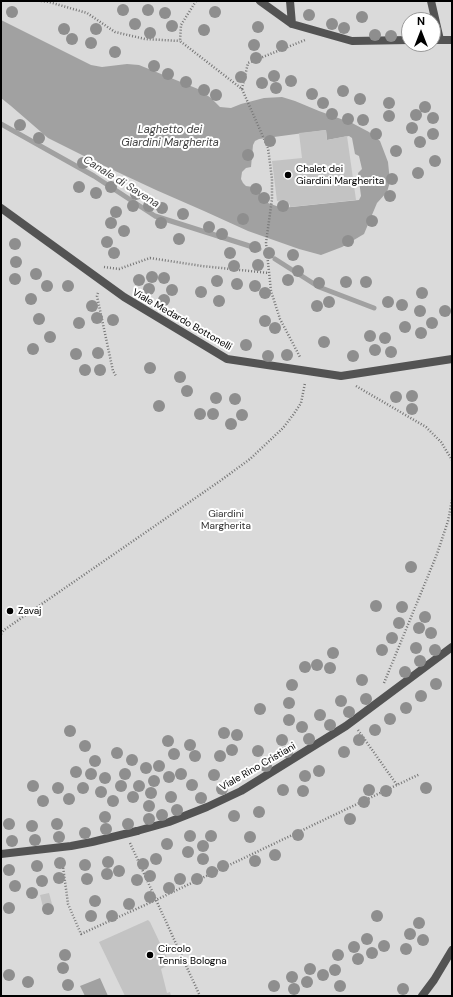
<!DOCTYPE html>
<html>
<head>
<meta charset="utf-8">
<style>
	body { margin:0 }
	#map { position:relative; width:453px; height:997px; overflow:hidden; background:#fff; font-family:"DM Sans",sans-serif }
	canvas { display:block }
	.frame { position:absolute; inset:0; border:2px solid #000; pointer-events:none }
	.north { position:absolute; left:401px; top:12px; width:40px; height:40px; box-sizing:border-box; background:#fff; border:1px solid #999; border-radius:50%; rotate:0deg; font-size:11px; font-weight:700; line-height:16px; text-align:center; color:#000 }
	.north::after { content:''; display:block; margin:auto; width:14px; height:18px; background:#000; clip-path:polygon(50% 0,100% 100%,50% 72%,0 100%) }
</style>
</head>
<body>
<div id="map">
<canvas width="453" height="997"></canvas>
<div class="frame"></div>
<div class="north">N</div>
</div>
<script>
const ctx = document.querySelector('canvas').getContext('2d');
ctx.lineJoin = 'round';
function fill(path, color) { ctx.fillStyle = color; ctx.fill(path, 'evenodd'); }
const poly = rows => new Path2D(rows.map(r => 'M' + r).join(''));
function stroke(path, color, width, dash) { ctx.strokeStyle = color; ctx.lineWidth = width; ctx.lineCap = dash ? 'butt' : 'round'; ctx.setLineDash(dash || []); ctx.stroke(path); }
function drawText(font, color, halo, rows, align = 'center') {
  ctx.font = font + ' "DM Sans",sans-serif'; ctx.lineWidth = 4; ctx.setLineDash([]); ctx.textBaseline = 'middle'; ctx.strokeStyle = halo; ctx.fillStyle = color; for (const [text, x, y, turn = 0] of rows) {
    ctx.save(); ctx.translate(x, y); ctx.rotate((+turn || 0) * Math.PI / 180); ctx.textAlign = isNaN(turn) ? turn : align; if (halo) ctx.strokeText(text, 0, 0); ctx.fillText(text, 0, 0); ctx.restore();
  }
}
fill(poly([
	[1,1,452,1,452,996,1,996],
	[409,20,433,20,433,44,409,44]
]), '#dadada');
fill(poly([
	[1,20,91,65,102,67,127,64,139,65,198,89,211,98,220,107,231,108,241,104,264,98,282,97,295,101,319,111,352,123,369,132,380,141,388,162,390,182,387,192,377,203,364,234,342,247,321,255,299,249,248,231,204,211,156,190,96,162,48,138,11,106,1,98],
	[326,130,327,140,349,136,352,138,355,154,359,156,362,169,358,173,361,196,359,200,282,208,268,203,253,187,246,186,243,183,241,179,242,172,246,168,251,167,253,145,255,141,259,139],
	[100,978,108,996,85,996,80,986]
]), '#a1a1a1');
stroke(poly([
	[1,124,94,176,155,216,259,249],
	[275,259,319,287,374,308]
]), '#a1a1a1', 5);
fill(poly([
	[326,130,327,140,347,136,356,200,290,207,290,205,287,202,286,200,277,201,272,161,302,158,299,133],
	[49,893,52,904,43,907,40,895],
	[148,920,150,922,168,960,164,962,166,966,161,969,167,993,170,992,171,996,125,996,99,942]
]), '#c3c3c3');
stroke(poly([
	[41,1,49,2,87,13,115,32,145,39,180,41],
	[196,1,181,25,180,41,242,89,268,148,272,179,272,199,266,243,271,291,280,319,300,357],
	[242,89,248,63,305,40],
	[104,267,119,269,150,258,202,266,269,273],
	[98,293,97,296,113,371,116,376],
	[356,386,426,427,441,442,452,460],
	[1,634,4,630,220,481,250,459,283,428,293,415,301,403,305,383],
	[384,683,437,554,448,521,452,500],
	[358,730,397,785],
	[130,843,200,996],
	[62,859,68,904,81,934,156,900,420,774]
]), '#757575', 2.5, [1, 2]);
stroke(poly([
	[260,1,292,24,352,41,409,40],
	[290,1,292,24],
	[431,1,440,40],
	[433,40,452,40],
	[1,208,124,297,227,359,341,376,452,359],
	[137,831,169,822,207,807,241,791,346,726,452,647],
	[422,996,434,980,452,950]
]), '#535353', 8);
stroke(poly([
	[1,854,71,846,92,842,137,831]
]), '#535353', 8);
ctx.fillStyle = '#8e8e8e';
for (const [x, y] of [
	[123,10],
	[148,10],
	[12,12],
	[215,12],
	[165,13],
	[309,15],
	[362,17],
	[135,24],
	[332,24],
	[172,26],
	[258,27],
	[344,28],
	[64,29],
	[96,29],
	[204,30],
	[150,33],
	[375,35],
	[391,36],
	[72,39],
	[91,43],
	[254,45],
	[282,46],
	[115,52],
	[256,58],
	[154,66],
	[168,74],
	[274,76],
	[241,77],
	[291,81],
	[186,82],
	[262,83],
	[276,88],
	[204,90],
	[343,91],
	[312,94],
	[216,95],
	[360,99],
	[323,103],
	[389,103],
	[425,107],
	[332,114],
	[416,115],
	[389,116],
	[433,118],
	[348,119],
	[363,120],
	[20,125],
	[412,128],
	[376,134],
	[433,134],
	[39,138],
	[270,141],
	[420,142],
	[396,151],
	[248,155],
	[435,161],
	[83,163],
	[418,173],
	[392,179],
	[79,187],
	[111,187],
	[256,189],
	[96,193],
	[136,194],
	[390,196],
	[264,198],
	[133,206],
	[149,206],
	[283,206],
	[162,208],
	[116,212],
	[183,214],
	[243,219],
	[372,221],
	[111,223],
	[161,223],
	[209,227],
	[124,231],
	[222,234],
	[179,239],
	[348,241],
	[107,242],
	[15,244],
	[255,247],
	[114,253],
	[230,253],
	[269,253],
	[293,255],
	[16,262],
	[258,265],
	[234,266],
	[298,271],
	[36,274],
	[152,277],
	[164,278],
	[15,279],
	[139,280],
	[288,280],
	[217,281],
	[346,282],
	[366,282],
	[319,283],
	[237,284],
	[47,286],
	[68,286],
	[255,286],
	[149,289],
	[172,290],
	[201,292],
	[265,293],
	[422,293],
	[31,299],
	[164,300],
	[219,301],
	[329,302],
	[388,302],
	[402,305],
	[92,306],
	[317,306],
	[420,311],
	[445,311],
	[97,318],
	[39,319],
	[113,320],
	[265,321],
	[79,323],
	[432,323],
	[405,327],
	[275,328],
	[421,333],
	[370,336],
	[50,337],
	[385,338],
	[324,342],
	[246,345],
	[33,349],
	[375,350],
	[391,352],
	[98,353],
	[76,354],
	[287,355],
	[268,356],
	[353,356],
	[150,368],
	[85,370],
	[100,370],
	[180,377],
	[187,391],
	[412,396],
	[396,397],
	[216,398],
	[235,399],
	[159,406],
	[412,409],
	[200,414],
	[213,414],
	[242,415],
	[231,424],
	[411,567],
	[376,606],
	[402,607],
	[425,617],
	[399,623],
	[419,628],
	[431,633],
	[392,638],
	[416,648],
	[382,650],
	[435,650],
	[333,653],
	[420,661],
	[317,665],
	[305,667],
	[330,668],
	[405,672],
	[362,680],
	[436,684],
	[292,685],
	[421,696],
	[366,699],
	[341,701],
	[289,703],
	[406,708],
	[260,709],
	[349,712],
	[320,715],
	[390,719],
	[289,720],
	[330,725],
	[302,727],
	[375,730],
	[70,731],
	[224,733],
	[237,735],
	[309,739],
	[282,740],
	[359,740],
	[168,741],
	[190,745],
	[85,746],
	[232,750],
	[258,751],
	[287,752],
	[344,752],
	[117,753],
	[174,754],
	[195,756],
	[220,756],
	[132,760],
	[95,761],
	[159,766],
	[266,766],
	[146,768],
	[319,771],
	[76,772],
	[91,774],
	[125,774],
	[181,774],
	[214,775],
	[305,776],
	[169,777],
	[105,778],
	[154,781],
	[192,785],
	[33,786],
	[121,786],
	[139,786],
	[58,788],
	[83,788],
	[426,788],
	[222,789],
	[283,790],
	[369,790],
	[303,791],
	[386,791],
	[101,792],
	[151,793],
	[133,797],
	[171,797],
	[201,798],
	[69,799],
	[43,801],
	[113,801],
	[364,802],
	[149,806],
	[177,810],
	[259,812],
	[162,815],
	[234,816],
	[105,817],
	[149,819],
	[350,819],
	[9,824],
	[57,824],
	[128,824],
	[32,826],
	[106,829],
	[85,833],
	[298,835],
	[190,836],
	[211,836],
	[59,837],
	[250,837],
	[35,840],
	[12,841],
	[167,844],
	[203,846],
	[188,852],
	[275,855],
	[156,859],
	[203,859],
	[255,861],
	[108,862],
	[60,863],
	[143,864],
	[85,865],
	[37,866],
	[223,866],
	[9,870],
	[119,871],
	[212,872],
	[107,874],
	[150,876],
	[59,878],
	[87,879],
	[180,879],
	[197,879],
	[137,880],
	[42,881],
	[15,886],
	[169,888],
	[32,893],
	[150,897],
	[95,901],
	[129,904],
	[9,908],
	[48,909],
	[91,916],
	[112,916],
	[377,916],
	[419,923],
	[410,934],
	[367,939],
	[423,940],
	[384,946],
	[354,947],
	[406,949],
	[372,953],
	[65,955],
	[338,955],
	[358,959],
	[63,968],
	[310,969],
	[335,970],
	[9,975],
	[323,975],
	[292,977],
	[28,982],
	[307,982],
	[68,985],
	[274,986],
	[340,986],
	[294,989],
	[403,989]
]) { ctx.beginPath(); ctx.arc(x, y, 6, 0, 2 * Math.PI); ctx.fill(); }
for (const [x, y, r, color] of [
	[288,175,4,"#000"],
	[10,611,4,"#000"],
	[150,955,4,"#000"]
]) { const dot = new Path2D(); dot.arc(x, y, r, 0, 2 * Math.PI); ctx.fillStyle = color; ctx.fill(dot); stroke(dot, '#fff', 1.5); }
drawText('10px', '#000', '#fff', [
	["Chalet dei",296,169],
	["Giardini Margherita",296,181],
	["Zavaj",18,611],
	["Circolo",158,949],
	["Tennis Bologna",158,961]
], 'left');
drawText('10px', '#000', '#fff', [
	["Viale Medardo Bottonelli",182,320,30],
	["Viale Rino Cristiani",258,767,-30]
]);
drawText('10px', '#313131', '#fff', [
	["Giardini",226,514],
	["Margherita",226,526]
]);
drawText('italic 11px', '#424242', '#fff', [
	["Laghetto dei",170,130],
	["Giardini Margherita",170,143],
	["Canale di Savena",121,182,32]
]);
</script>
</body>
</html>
